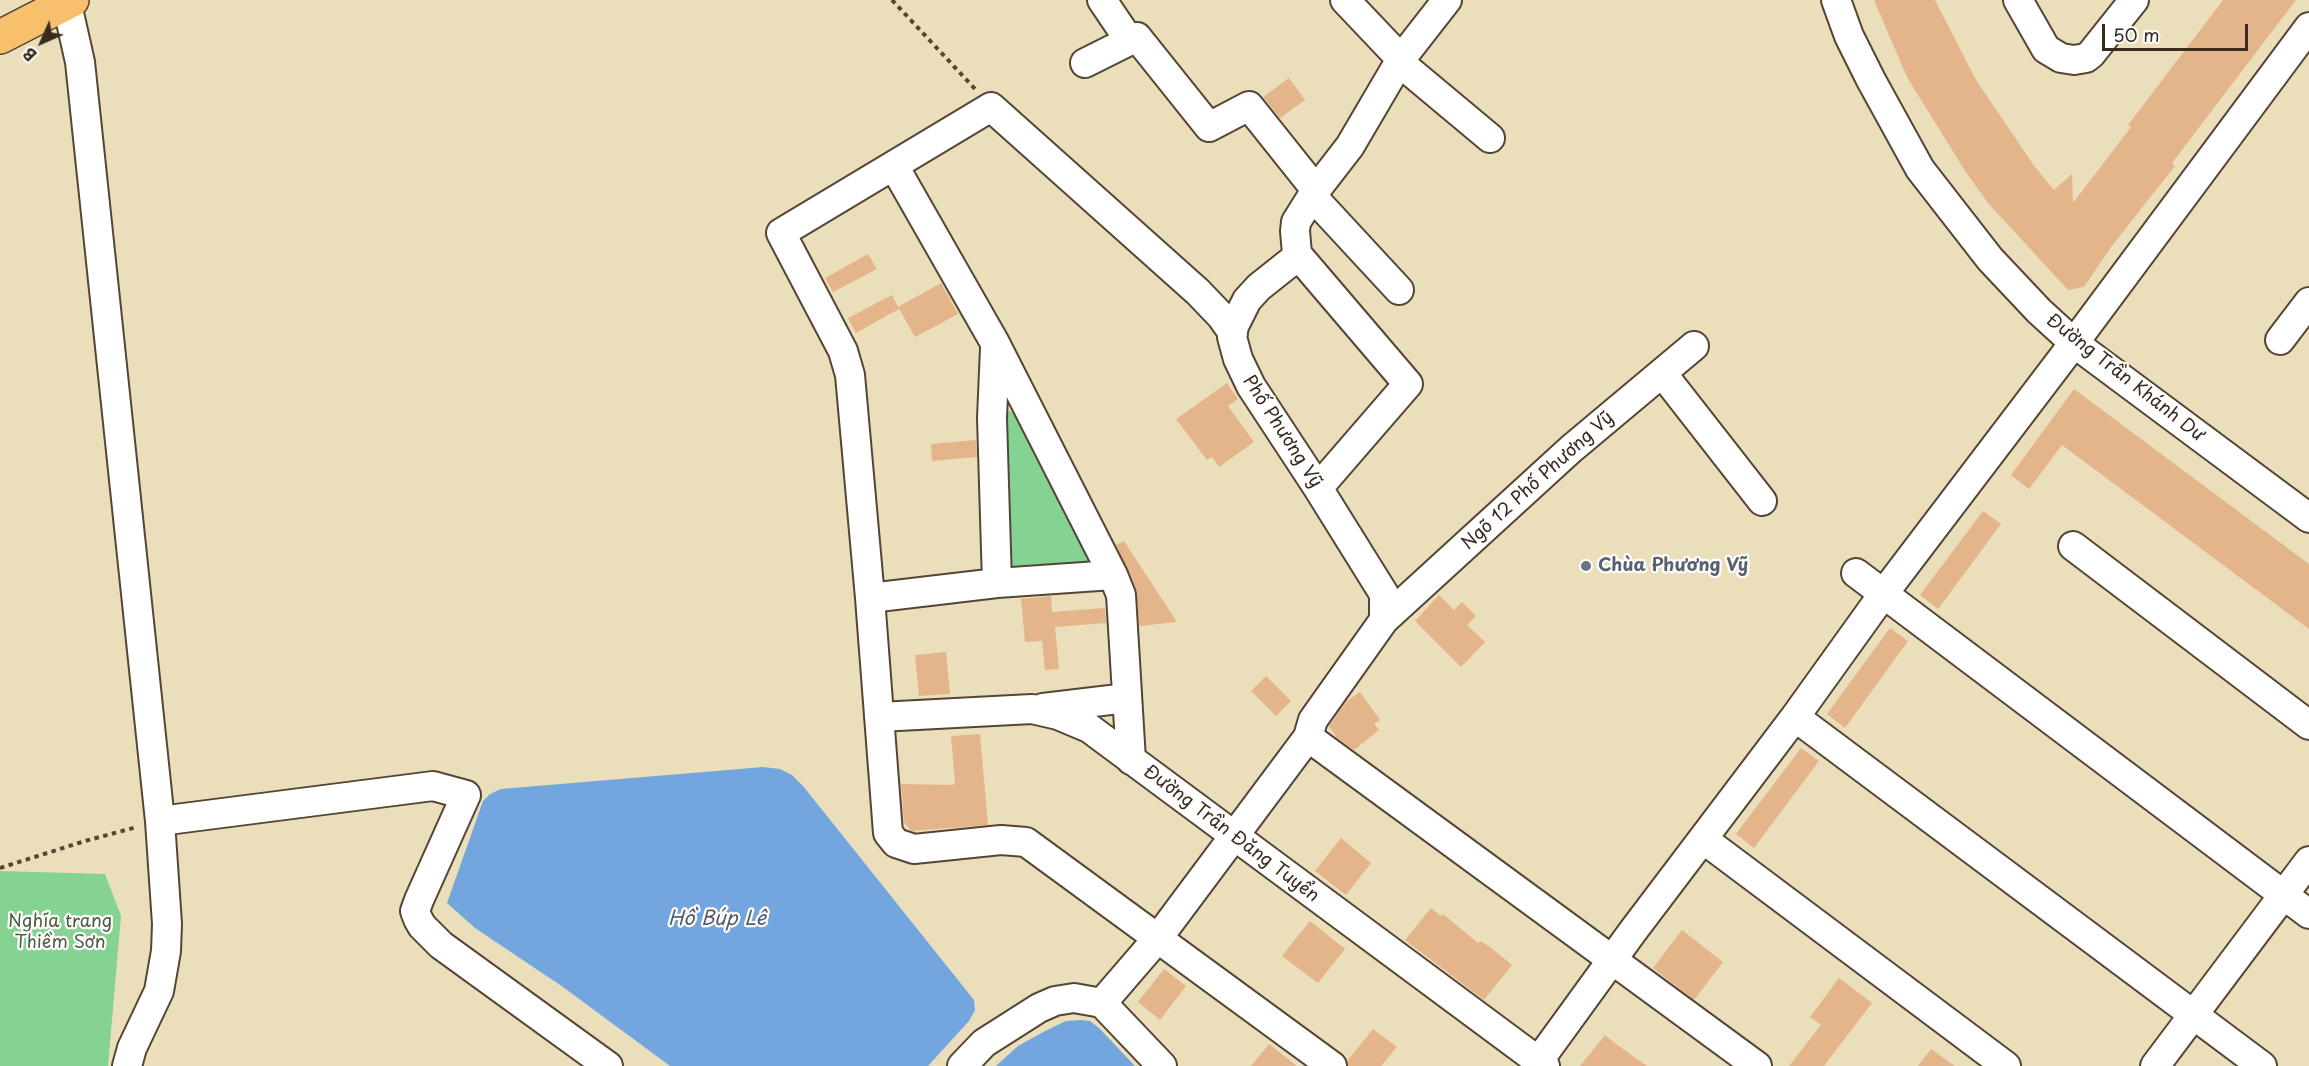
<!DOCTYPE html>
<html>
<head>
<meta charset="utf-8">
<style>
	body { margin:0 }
	#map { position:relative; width:2309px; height:1066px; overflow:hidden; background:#ebdeba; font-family:"Playpen Sans",sans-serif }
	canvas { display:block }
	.north { position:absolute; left:12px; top:12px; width:60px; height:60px; -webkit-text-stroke:4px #fff; paint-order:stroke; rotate:225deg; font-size:16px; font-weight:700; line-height:24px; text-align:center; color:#3b2a1e }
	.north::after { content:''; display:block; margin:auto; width:21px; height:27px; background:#3b2a1e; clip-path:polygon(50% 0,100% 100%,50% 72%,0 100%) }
	.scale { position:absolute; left:2102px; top:24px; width:146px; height:27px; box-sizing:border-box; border:3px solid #3b2a1e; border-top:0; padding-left:8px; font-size:18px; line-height:21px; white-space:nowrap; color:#3b2a1e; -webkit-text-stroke:4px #fff; paint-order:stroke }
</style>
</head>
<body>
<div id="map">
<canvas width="2309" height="1066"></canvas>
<div class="north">B</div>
<div class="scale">50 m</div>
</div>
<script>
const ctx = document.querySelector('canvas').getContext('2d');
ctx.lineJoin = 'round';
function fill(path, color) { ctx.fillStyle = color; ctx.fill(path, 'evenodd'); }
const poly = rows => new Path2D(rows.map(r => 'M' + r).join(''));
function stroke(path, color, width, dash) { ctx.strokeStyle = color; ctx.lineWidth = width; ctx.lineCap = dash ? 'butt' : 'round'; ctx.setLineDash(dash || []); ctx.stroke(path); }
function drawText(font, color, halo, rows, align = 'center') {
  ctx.font = font + ' "Playpen Sans",sans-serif'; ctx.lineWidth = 4.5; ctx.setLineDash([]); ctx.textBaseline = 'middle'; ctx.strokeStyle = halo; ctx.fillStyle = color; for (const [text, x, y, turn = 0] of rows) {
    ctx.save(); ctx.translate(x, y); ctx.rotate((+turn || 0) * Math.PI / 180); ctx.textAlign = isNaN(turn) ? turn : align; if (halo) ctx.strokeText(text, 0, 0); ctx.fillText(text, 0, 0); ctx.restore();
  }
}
fill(poly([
	[1009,411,1017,413,1094,564,1014,573,1009,566,1005,413],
	[0,871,105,874,121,916,108,1066,0,1066]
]), '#84d392');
fill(poly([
	[763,767,780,769,792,775,803,786,974,1000,975,1010,969,1021,928,1066,670,1066,563,987,475,928,447,903,483,801,490,794,501,789],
	[1081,1020,1090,1021,1099,1028,1135,1066,996,1066,1018,1046,1045,1031,1066,1021]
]), '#73a6df');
fill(poly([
	[1874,0,1935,0,1976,80,2035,167,2054,190,2072,174,2073,203,2131,127,2128,125,2223,0,2296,0,2172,163,2175,166,2111,247,2084,287,2068,290,1988,203,1965,171,1907,77],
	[1289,78,1305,100,1280,118,1263,97],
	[868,254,877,269,833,292,825,278],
	[941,283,958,314,915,337,898,307],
	[892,295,899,309,856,333,848,318],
	[1227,383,1238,399,1228,406,1254,442,1219,467,1212,457,1207,460,1176,419],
	[2074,389,2309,564,2309,629,2062,445,2029,489,2011,475],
	[976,440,977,457,932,461,931,444],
	[1983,511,2001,524,1938,609,1920,595],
	[1124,541,1177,622,1139,626,1136,589,1116,545],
	[1439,595,1454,610,1462,602,1476,616,1467,625,1485,642,1461,667,1415,621],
	[1051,596,1052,612,1105,608,1106,623,1055,627,1059,669,1045,670,1042,641,1025,642,1021,599],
	[1890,628,1908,641,1845,728,1827,714],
	[946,652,950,694,919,696,915,655],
	[1266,676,1291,701,1276,716,1251,691],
	[1360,692,1380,720,1374,724,1379,730,1354,750,1337,738,1329,726,1347,701],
	[980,734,988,825,911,831,904,822,901,784,953,785,955,783,951,736],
	[1801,748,1819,761,1754,848,1736,834],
	[1341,838,1371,863,1346,895,1315,871],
	[1431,908,1441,916,1443,914,1478,943,1480,941,1490,947,1512,965,1484,1000,1405,940],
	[1310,921,1345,949,1318,983,1282,956],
	[1682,930,1723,962,1694,1000,1653,968],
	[1164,969,1186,986,1160,1020,1138,1002],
	[1839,978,1872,1003,1824,1066,1789,1066,1821,1025,1810,1017],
	[1373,1029,1397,1047,1381,1066,1348,1066,1347,1061],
	[1605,1035,1616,1044,1647,1066,1580,1066],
	[1269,1044,1297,1066,1251,1066],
	[1931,1049,1955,1066,1918,1066]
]), '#e4b58a');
const minor = poly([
	[66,0,80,62,160,821,167,924,166,951,159,991,132,1048,127,1066],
	[1102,0,1129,40],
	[1345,0,1401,59],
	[1836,0,1849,36,1871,80,1920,169,1990,259,2039,311,2074,343,2309,518],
	[2018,0,2046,49,2061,58,2074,60,2086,58,2091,54,2134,0],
	[1399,62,1490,138],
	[1085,63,1137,37,1209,127,1249,106,1316,190],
	[894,166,995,343,1113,575,1121,595,1131,760],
	[1312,196,1399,290],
	[1297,254,1408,384,1318,488],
	[1233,333,1221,316,1198,292,991,107,781,233,843,351,850,375,870,598,888,833,896,843,914,849,1001,840,1026,842,1332,1066],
	[2280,340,2309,302],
	[995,348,992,418,997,583],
	[1662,373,1762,501],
	[2073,546,2309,725],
	[1856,573,2309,914],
	[870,598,997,583,1113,575],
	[1384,620,1571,449,1694,346],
	[1043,708,1127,698],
	[879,717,1032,709,1058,715,1089,728,1545,1066],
	[1795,717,2262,1066],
	[1308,737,1757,1066],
	[160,821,433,786,466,795,419,900,415,911,418,919,422,926,441,945,608,1066],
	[1703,839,2006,1066],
	[1102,1003,1158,938,1308,737,1313,720,1384,620,1384,594,1318,488,1251,386,1238,359,1232,337,1234,326,1247,300,1259,287,1293,260,1297,254,1295,231,1296,222,1316,190,1350,146,1401,59,1447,0],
	[962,1066,984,1043,1039,1008,1055,1001,1074,998,1102,1003,1162,1066],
	[1535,1066,1633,931,1795,717,1884,593,2074,343,2309,27],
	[2155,1066,2309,861]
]);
const major = poly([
	[0,37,72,0]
]);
stroke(minor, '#554535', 32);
stroke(major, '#554535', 36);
stroke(poly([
	[892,0,977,91],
	[0,868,85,841,137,827]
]), '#554535', 4, [4.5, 4.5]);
stroke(minor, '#fff', 28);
stroke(major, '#f8bf6c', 33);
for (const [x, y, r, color] of [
	[1586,566,6,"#6b7280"]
]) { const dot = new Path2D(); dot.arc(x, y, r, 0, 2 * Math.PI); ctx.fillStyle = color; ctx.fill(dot); stroke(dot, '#fff', 2); }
drawText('18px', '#3b2a1e', '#fff', [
	["Đường Trần Khánh Dư",2125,378,38],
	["Phố Phương Vỹ",1282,432,57],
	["Ngõ 12 Phố Phương Vỹ",1538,481,-42],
	["Đường Trần Đăng Tuyển",1231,834,37]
]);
drawText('bold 18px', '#5b616d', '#fff', [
	["Chùa Phương Vỹ",1598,566]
], 'left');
drawText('18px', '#515d41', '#fff', [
	["Nghĩa trang",60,922],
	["Thiềm Sơn",60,943]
]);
drawText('italic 20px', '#515c6b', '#fff', [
	["Hồ Búp Lê",717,919]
]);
</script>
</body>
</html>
